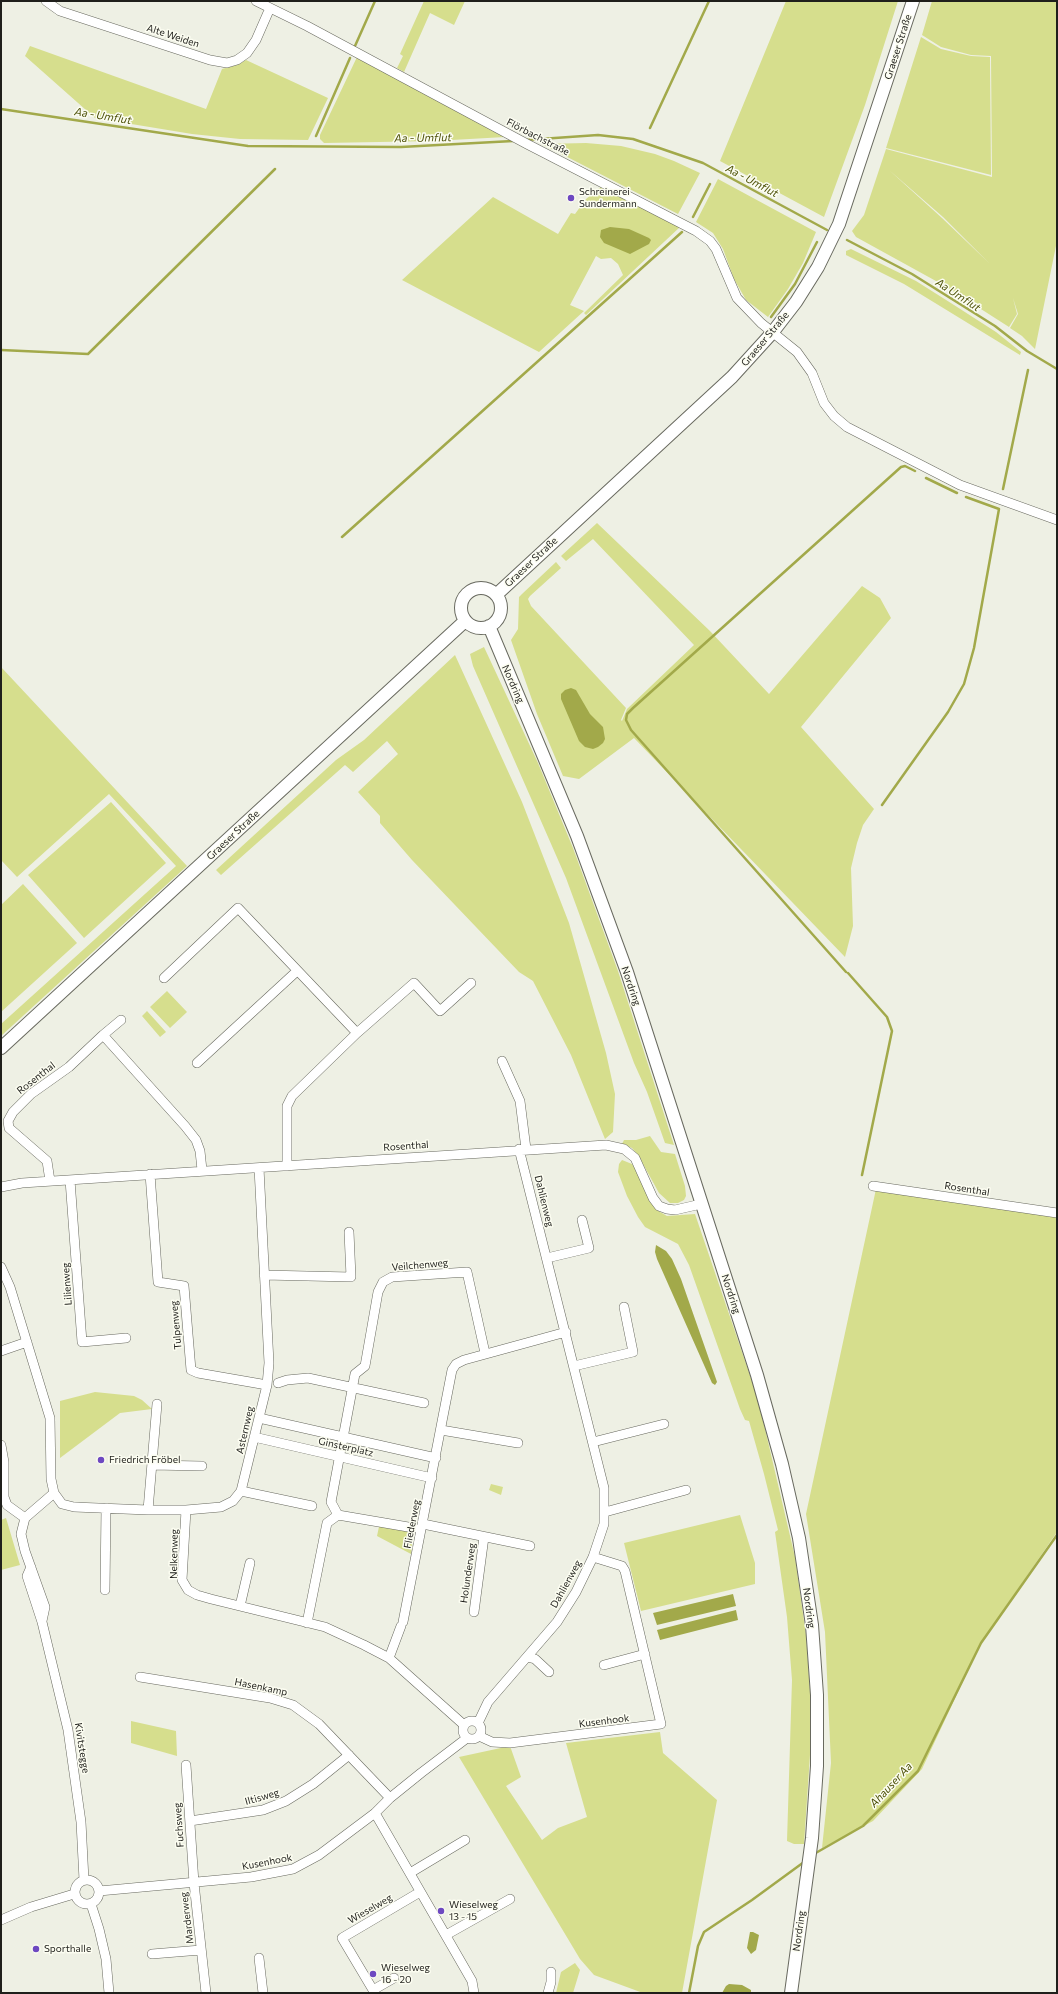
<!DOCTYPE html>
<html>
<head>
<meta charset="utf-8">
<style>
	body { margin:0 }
	#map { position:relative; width:1058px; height:1994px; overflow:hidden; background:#eef0e4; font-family:Commissioner,sans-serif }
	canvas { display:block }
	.frame { position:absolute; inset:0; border:2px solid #1f1f1b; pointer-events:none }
</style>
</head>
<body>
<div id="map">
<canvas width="1058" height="1994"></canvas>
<div class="frame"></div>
</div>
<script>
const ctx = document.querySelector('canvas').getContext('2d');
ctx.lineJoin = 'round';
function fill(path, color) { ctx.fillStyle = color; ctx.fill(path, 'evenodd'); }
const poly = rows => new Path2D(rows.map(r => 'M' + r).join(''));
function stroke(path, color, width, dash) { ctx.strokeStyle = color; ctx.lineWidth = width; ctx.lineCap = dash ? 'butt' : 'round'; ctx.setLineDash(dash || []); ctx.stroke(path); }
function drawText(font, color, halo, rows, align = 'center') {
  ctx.font = font + ' Commissioner,sans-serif'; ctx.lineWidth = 3; ctx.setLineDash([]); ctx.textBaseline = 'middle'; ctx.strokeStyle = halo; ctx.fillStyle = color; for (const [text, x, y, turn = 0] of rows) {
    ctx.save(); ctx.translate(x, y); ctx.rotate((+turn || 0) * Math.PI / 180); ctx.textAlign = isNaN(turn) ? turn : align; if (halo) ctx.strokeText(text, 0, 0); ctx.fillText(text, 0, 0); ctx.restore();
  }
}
fill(poly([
	[424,1,465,1,454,25,430,13,404,72,397,68,403,56,400,54],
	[786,1,898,1,865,105,824,217,720,161],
	[932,1,1057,1,1057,241,1035,349,1022,336,1010,328,1018,314,1013,298,1017,314,1009,327,945,286,856,237,852,231,864,215,886,149,992,177,991,56,971,55,941,47,922,35],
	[889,170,943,217,989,263,942,218],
	[921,37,941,49,971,56,990,57,991,175,886,148],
	[30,46,206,109,222,69,237,65,246,60,328,98,308,140,240,139,192,134,95,118,25,56],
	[357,57,505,137,434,141,324,143,320,139,320,135],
	[586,143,621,146,655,154,674,161,700,173,678,214,542,144],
	[718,179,816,232,803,263,788,289,768,317,746,300,734,279,723,249,713,233,696,222],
	[602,186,680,227,586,315,584,313,623,275,618,264,611,258,601,259,596,256,570,305,584,311,539,352,402,280,493,197,558,234,571,213,575,214,586,199],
	[851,249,916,281,954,305,996,332,1021,352,1020,355,904,284,846,255,846,251],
	[597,523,710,631,769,694,862,586,880,598,891,618,801,727,874,809,863,825,857,843,851,868,853,926,845,957,634,738,579,779,563,776,537,714,511,640,518,629,519,597,522,594,556,562,561,568,530,596,528,599,531,606,626,708,621,720,622,721,627,709,694,645,593,539,566,561,561,556],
	[484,647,538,763,573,848,618,971,674,1145,665,1143,647,1092,634,1063,566,878,473,666,470,654],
	[455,655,522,802,569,923,606,1053,615,1094,613,1132,605,1139,571,1055,533,981,519,972,412,860,380,823,380,816,358,792,398,754,387,741,353,772,345,765,221,875,216,870,336,760,364,740],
	[1,667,187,866,1,1036,1,1024,176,866,109,794,17,877,1,860],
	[111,802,166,863,84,938,28,875],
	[23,884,77,943,1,1012,1,905],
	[167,991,187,1012,170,1028,150,1007],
	[147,1011,166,1032,160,1037,142,1016],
	[650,1136,661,1152,675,1154,685,1186,686,1196,684,1200,678,1203,670,1203,659,1193,638,1155,632,1148,622,1144,624,1140,636,1140],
	[622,1160,632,1164,637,1171,648,1197,655,1208,660,1212,667,1216,695,1214,758,1399,795,1557,806,1635,810,1691,810,1755,804,1844,794,1844,787,1841,792,1680,787,1617,775,1532,778,1530,764,1474,749,1421,745,1420,740,1409,689,1265,678,1244,645,1227,638,1217,627,1196,618,1172,619,1164],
	[876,1189,1057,1211,1057,1532,981,1643,922,1769,873,1821,822,1848,831,1763,825,1632,806,1514],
	[95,1392,134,1396,142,1400,152,1409,120,1413,60,1458,60,1401],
	[491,1484,503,1487,501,1495,489,1490],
	[740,1515,755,1563,755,1584,641,1611,624,1543],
	[6,1518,20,1565,1,1570,1,1520],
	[380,1522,414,1528,411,1554,377,1536],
	[131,1721,176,1731,177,1756,131,1743],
	[660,1732,663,1753,717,1800,682,1993,643,1993,594,1975,580,1959,459,1757,510,1746,521,1777,506,1786,542,1840,558,1828,587,1817,566,1743],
	[575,1963,580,1970,573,1993,556,1993,561,1972]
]), '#d6de8d');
fill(poly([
	[610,227,629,229,649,238,651,240,649,244,630,254,604,243,600,237,601,230],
	[571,688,576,690,590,714,603,727,605,739,603,743,598,747,593,749,585,747,579,741,561,699,561,694,565,690],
	[656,1245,666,1251,672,1259,681,1279,716,1379,717,1382,715,1385,712,1383,657,1259,655,1252],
	[733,1594,736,1606,657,1625,653,1613],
	[736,1610,738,1620,660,1640,657,1630],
	[750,1932,753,1932,759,1935,756,1950,751,1954,747,1948],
	[729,1984,742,1985,751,1990,751,1993,722,1993,726,1986]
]), '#a2a94a');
stroke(poly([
	[355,46,375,1],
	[1,109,248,146,401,147,513,141],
	[650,128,709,1],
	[316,136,350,58],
	[526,140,598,135,633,139,703,163,827,230],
	[693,217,710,184],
	[847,240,912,274,995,326,1027,351,1057,369],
	[771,317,795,284,817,242],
	[1,350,88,354,275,169],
	[926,478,957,493],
	[1003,489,1028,370],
	[342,537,682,232],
	[882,805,948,712,964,684,974,648,999,509,966,497],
	[846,972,631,730,626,720,627,714,633,708,901,467,905,466,915,471],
	[848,973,887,1017,892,1031,862,1175],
	[814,1854,863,1826,918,1771,981,1643,1057,1535],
	[689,1993,698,1946,704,1932,752,1900,804,1862]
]), '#a2a94a', 2.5);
const street = poly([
	[46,1,60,11,210,60,227,63,237,60,247,53,256,40,270,8],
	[256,1,307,26,527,144,696,231,710,241,716,249,737,298,761,323,797,352,812,373,824,403,834,416,847,427,960,485,1057,520],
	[164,978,238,908,357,1033,292,1096,287,1106,287,1166],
	[357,1033,414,983,440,1011,471,983],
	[103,1035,121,1020],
	[502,1061,520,1101,526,1149],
	[197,1063,297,971],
	[150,1174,158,1282,184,1286,191,1370,198,1373,267,1385],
	[70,1180,82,1342,126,1338],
	[50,1181,47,1161,9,1128,8,1121,13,1112,31,1094,69,1067,103,1035,185,1126,196,1140,200,1151,202,1170],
	[873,1186,1057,1213],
	[1,1187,22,1183,606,1145,624,1149,635,1158,653,1198,659,1206,667,1209,675,1210,701,1204],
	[547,1258,589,1248,582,1220],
	[1,1267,10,1287,50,1418,51,1479,54,1493,62,1504,74,1507,148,1510,186,1510,221,1507,233,1501,241,1491,267,1385,269,1363,259,1168],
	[264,1275,351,1277,349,1232],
	[1,1351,27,1342],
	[574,1366,633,1352,624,1307],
	[278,1383,287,1380,308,1378,424,1403],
	[259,1418,436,1458],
	[441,1430,518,1443],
	[254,1437,432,1478],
	[593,1442,664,1424],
	[1,1445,4,1462,4,1497,7,1505,25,1518],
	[152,1465,202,1466],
	[241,1491,312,1506],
	[148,1510,157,1404],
	[186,1510,182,1580,188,1590,197,1595,211,1599,325,1627,364,1645,389,1658,464,1725],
	[605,1512,686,1490],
	[338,1515,331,1502,355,1374,365,1366,378,1292,383,1282,392,1277,467,1272,485,1353],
	[338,1515,414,1528],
	[423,1524,530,1546],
	[31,1567,27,1576,42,1622,68,1730,81,1822,84,1880],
	[105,1590,106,1508],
	[240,1606,250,1563],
	[474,1612,484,1537],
	[42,1621,45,1607,25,1551,21,1534,25,1518,54,1493],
	[403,1622,452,1370,456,1364,464,1360,566,1332],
	[307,1623,327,1523,338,1515],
	[527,1657,535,1659,549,1672],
	[389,1658,401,1626],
	[604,1665,645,1654],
	[140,1677,270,1698,293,1705,319,1724,390,1798],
	'463 1730a9 9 0 1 1 18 0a9 9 0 1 1-18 0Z',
	[478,1723,488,1702,557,1622,576,1592,593,1557,604,1524,604,1488,519,1149],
	[479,1736,492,1742,510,1743,661,1724,625,1571,622,1566,593,1557],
	[186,1765,194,1883,206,1993],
	[375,1813,472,1981,474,1993],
	[190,1821,263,1810,286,1801,313,1784,349,1755],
	[410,1873,465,1840],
	'75 1892a12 12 0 1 1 24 0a12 12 0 1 1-24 0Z',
	[99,1891,251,1877,293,1869,319,1855,375,1813,390,1798,421,1773,467,1738],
	[91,1904,99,1929,106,1959,109,1993],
	[1,1920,31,1907,74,1894],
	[446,1935,510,1899],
	[152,1954,201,1950],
	[259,1958,263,1993],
	[394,1978,373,1990,342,1938,420,1892],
	[548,1993,551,1982,551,1972]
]);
const secondary = poly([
	'461 608a20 20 0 1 1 40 0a20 20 0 1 1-40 0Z',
	[496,595,732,377,772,333,796,302,818,267,839,224,913,1],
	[489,626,577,836,627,972,757,1375,782,1464,799,1538,812,1625,817,1695,817,1766,812,1838,791,1993],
	[1,1048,465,621]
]);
stroke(street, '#68695f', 10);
stroke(secondary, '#68695f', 14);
stroke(street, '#fff', 9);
stroke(secondary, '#fff', 12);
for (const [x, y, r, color] of [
	[571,198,4,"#6d48c1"],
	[101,1460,4,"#6d48c1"],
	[441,1911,4,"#6d48c1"],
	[36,1949,4,"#6d48c1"],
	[373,1974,4,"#6d48c1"]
]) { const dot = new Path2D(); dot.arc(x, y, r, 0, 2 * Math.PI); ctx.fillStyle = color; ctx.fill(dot); stroke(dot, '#fcfdf1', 1.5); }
drawText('10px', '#1f1f1b', '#fcfdf1', [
	["Alte Weiden",173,36,18],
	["Graeser Straße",898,47,-72],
	["Flörbachstraße",538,137,27],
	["Graeser Straße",765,339,-50],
	["Graeser Straße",531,562,-43],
	["Nordring",513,684,66],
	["Graeser Straße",233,835,-43],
	["Nordring",631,986,71],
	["Rosenthal",36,1078,-38],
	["Rosenthal",406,1146,-4],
	["Rosenthal",967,1189,9],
	["Dahlienweg",544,1201,76],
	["Veilchenweg",420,1265,-5],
	["Lilienweg",67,1284,-94],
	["Nordring",731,1294,72],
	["Tulpenweg",176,1325,-95],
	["Asternweg",245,1430,-77],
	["Ginsterplatz",346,1447,13],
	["Fliederweg",412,1524,-79],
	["Nelkenweg",174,1554,-89],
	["Holunderweg",468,1573,-82],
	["Dahlienweg",566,1584,-61],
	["Nordring",809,1608,82],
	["Hasenkamp",261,1687,12],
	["Kusenhook",604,1721,-7],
	["Kivitstegge",82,1748,81],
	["Iltisweg",262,1797,-16],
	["Fuchsweg",179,1825,-94],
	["Kusenhook",267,1862,-11],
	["Wieselweg",370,1909,-30],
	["Marderweg",187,1918,-97],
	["Nordring",799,1931,-82]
]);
drawText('10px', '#1f1f1b', '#fcfdf1', [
	["Schreinerei",579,192],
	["Sundermann",579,204],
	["Friedrich Fröbel",109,1460],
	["Wieselweg",449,1905],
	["13 - 15",449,1917],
	["Sporthalle",44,1949],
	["Wieselweg",381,1968],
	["16 - 20",381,1980]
], 'left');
drawText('italic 11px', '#4e5209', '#fcfdf1', [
	["Aa - Umflut",103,116,9],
	["Aa - Umflut",423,138,-1],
	["Aa - Umflut",752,181,28],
	["Aa Umflut",958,295,33],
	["Ahauser Aa",891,1785,-47]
]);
</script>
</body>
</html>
